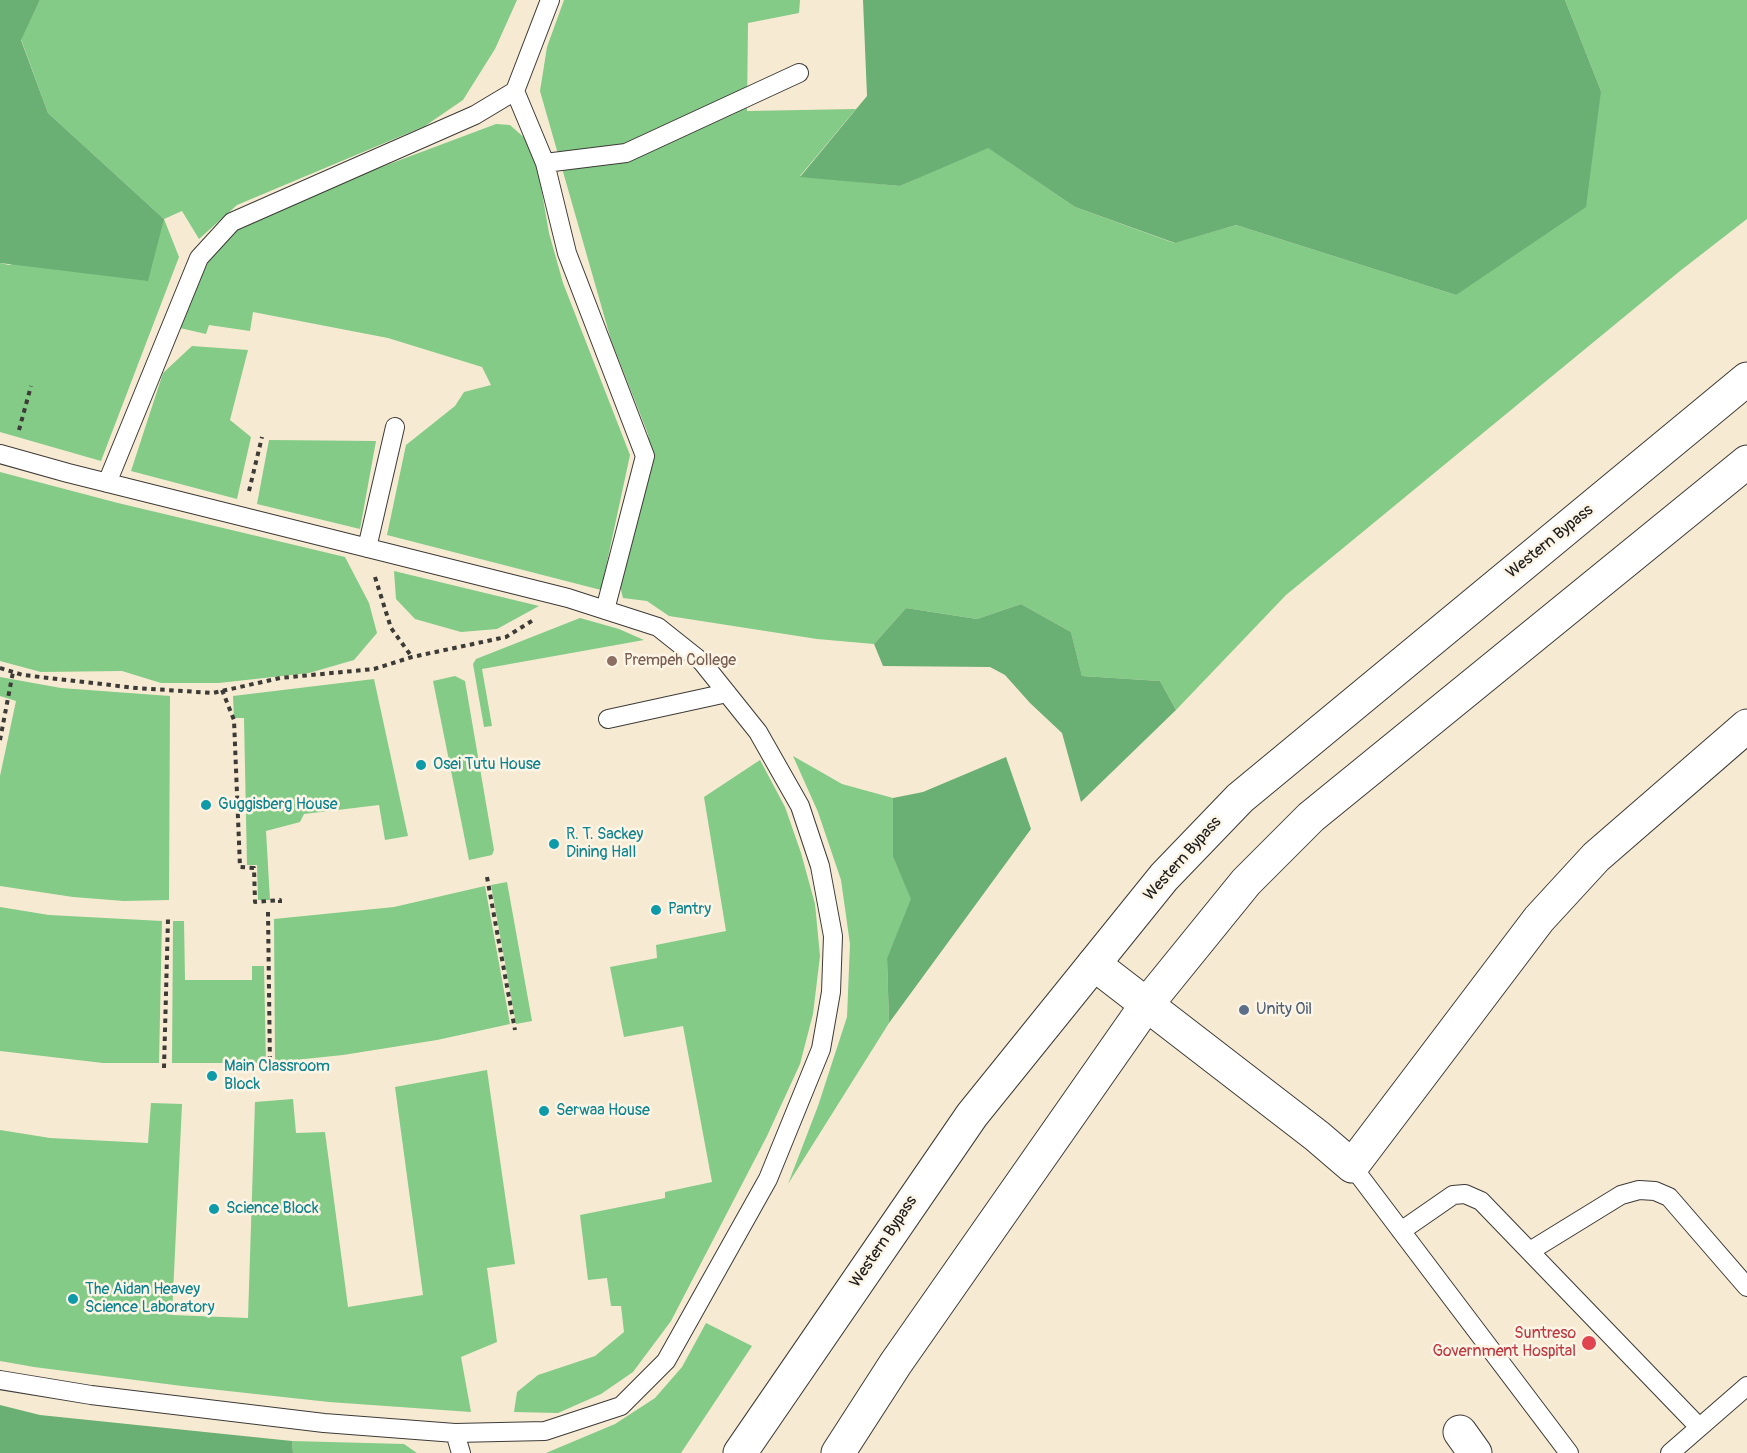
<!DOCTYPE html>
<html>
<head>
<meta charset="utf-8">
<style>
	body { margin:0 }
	canvas { display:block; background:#f6ead2 }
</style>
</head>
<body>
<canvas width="1747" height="1453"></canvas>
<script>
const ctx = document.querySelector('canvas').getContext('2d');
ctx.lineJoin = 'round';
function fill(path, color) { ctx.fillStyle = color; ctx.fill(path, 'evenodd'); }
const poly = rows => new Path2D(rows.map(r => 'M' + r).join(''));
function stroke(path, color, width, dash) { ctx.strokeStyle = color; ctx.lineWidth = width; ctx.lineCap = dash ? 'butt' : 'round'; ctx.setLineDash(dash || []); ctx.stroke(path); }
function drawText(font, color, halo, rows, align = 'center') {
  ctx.font = font + ' Pangolin,sans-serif'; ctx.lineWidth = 5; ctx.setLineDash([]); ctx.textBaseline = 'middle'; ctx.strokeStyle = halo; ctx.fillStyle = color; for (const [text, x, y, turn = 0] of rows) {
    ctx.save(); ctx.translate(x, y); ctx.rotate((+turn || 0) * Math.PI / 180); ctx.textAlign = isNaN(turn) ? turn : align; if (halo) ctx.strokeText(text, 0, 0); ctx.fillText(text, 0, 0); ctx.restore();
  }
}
fill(poly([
	[40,0,517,0,495,49,463,100,425,126,237,205,199,239,182,211,164,219,179,257,101,461,0,432,0,263,9,265,164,219,48,113,21,39],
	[564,0,800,0,799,13,748,23,747,111,856,109,800,176,900,186,987,147,1075,207,1174,243,1236,225,1456,295,1601,91,1565,0,1747,0,1747,219,1680,271,1286,595,1176,710,1160,681,1082,676,1071,632,1021,604,977,619,906,608,874,644,817,639,669,616,647,601,623,598,620,586,652,465,648,434,611,340,540,91,547,47],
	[496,124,510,125,528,141,537,164,549,233,563,283,630,455,601,590,387,535,406,445,455,406,464,392,491,385,482,367,388,338,253,312,250,331,209,325,206,334,180,328,208,257,234,227,264,211],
	[192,346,248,350,230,420,251,437,237,499,131,471,163,373],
	[269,440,376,441,360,529,257,504],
	[0,472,118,503,345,557,369,603,377,633,354,660,309,673,219,683,161,683,122,671,41,672,0,661],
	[394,571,539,606,497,629,461,632,415,619,396,599],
	[580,618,619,629,644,640,482,669,492,726,484,727,473,664,476,659],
	[455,676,465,681,494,850,492,855,469,860,433,681],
	[0,677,61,688,170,696,169,900,124,901,73,897,0,886,0,776,16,701,0,696],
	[374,679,408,836,385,840,379,805,304,814,300,822,266,831,270,900,258,900,257,865,247,865,244,718,234,718,233,696],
	[793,756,842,784,893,798,893,857,912,899,887,958,889,1023,788,1184,818,1106,847,1017,850,944,841,880,818,812],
	[760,760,785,807,801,853,815,904,820,956,813,1014,800,1064,767,1136,671,1321,633,1372,601,1394,558,1413,514,1412,517,1392,538,1375,595,1356,624,1332,621,1306,611,1306,607,1278,588,1280,580,1215,665,1198,665,1192,712,1182,683,1026,624,1037,610,967,657,958,656,945,726,931,704,797],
	[507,882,532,1021,516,1024,491,885],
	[485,886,510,1024,437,1040,343,1055,275,1062,274,919,394,907],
	[0,907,49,915,162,921,159,1063,103,1063,0,1051],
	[173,921,184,921,185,980,252,980,252,966,264,966,266,1063,172,1063],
	[487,1070,515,1264,487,1268,497,1342,461,1357,471,1412,329,1402,182,1386,34,1367,0,1361,0,1130,50,1138,148,1143,151,1103,182,1104,172,1315,248,1318,255,1102,293,1099,296,1133,325,1132,348,1307,423,1295,395,1087],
	[706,1323,752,1346,681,1453,546,1453,615,1424,655,1398,682,1367],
	[292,1441,404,1444,417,1453,293,1453]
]), '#83cb87');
fill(poly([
	[0,0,40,0,21,40,48,113,164,219,148,281,0,263],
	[863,0,1565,0,1601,91,1586,207,1456,295,1236,225,1175,243,1075,207,988,148,900,186,800,177,867,96],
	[1021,604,1071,632,1082,676,1160,681,1176,710,1081,802,1062,733,1030,703,1005,675,990,667,883,666,874,644,906,608,977,619],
	[1006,757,1031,829,889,1023,887,958,911,899,893,857,893,798,923,792],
	[0,1405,40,1415,292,1441,293,1453,0,1453]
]), '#6aaf74');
const lane = poly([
	[550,0,515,91,545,163,567,253,645,456,605,610],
	[545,163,626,153,799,73],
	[0,454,68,473,568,598,658,627,702,662,758,732,800,806,820,866,833,936,831,992,821,1049,768,1179,666,1361,621,1406,545,1431,455,1433,324,1423,91,1395,0,1380],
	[107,483,199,258,232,222,475,115,515,91],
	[367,548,395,427],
	[608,719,727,693],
	[1352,1166,1569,1453],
	[1401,1231,1453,1195,1465,1194,1481,1201,1699,1427],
	[1530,1251,1621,1195,1639,1190,1655,1191,1669,1197,1747,1287],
	[455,1433,461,1453],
	[1670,1453,1747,1386]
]);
const street = poly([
	[1094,964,1317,1136,1352,1166,1539,919,1596,857,1747,726],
	[1460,1432,1475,1453]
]);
const highway = poly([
	[740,1453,972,1115,1164,877,1240,798,1747,379],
	[838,1453,896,1363,1147,1004,1246,882,1311,817,1747,462]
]);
stroke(lane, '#3d3b37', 20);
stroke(street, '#3d3b37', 35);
stroke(highway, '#3d3b37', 35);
stroke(poly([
	[19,430,31,386],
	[249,491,262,437],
	[375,577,391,628,412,657],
	[0,668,23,675,136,688,213,693,280,678,374,669,412,657,506,637,535,619],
	[222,690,234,720,240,867,254,868,255,902,280,900,280,903],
	[0,740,13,672],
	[487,877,515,1030],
	[268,912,270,1067],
	[164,1068,168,919]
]), '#3d3b37', 4, [4.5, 4.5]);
stroke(lane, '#fff', 18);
stroke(street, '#fff', 33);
stroke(highway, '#fff', 33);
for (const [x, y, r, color] of [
	[612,661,6,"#8d6e63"],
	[421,765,6,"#0f9aa8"],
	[206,805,6,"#0f9aa8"],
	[554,844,6,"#0f9aa8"],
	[656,910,6,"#0f9aa8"],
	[1244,1010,6,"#5c6f8a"],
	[212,1076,6,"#0f9aa8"],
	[544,1111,6,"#0f9aa8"],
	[214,1209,6,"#0f9aa8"],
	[73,1299,6,"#0f9aa8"],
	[1589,1343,8,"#e0444e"]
]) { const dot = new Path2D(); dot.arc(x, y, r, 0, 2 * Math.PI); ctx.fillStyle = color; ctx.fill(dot); stroke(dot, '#fcf5e5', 2); }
drawText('16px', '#1c1c1c', '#fcf5e5', [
	["Western Bypass",1550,542,-39],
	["Western Bypass",1183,859,-48],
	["Western Bypass",884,1242,-56]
]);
drawText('16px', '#785e54', '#fcf5e5', [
	["Prempeh College",624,661]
], 'left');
drawText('16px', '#0d838f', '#fcf5e5', [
	["Osei Tutu House",433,765],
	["Guggisberg House",218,805],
	["R. T. Sackey",566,835],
	["Dining Hall",566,853],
	["Pantry",668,910],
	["Main Classroom",224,1067],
	["Block",224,1085],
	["Serwaa House",556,1111],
	["Science Block",226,1209],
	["The Aidan Heavey",85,1290],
	["Science Laboratory",85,1308]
], 'left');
drawText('16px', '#4e5e75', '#fcf5e5', [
	["Unity Oil",1256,1010]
], 'left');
drawText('16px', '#be3a42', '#fcf5e5', [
	["Suntreso",1576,1334],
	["Government Hospital",1576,1352]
], 'right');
</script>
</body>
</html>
